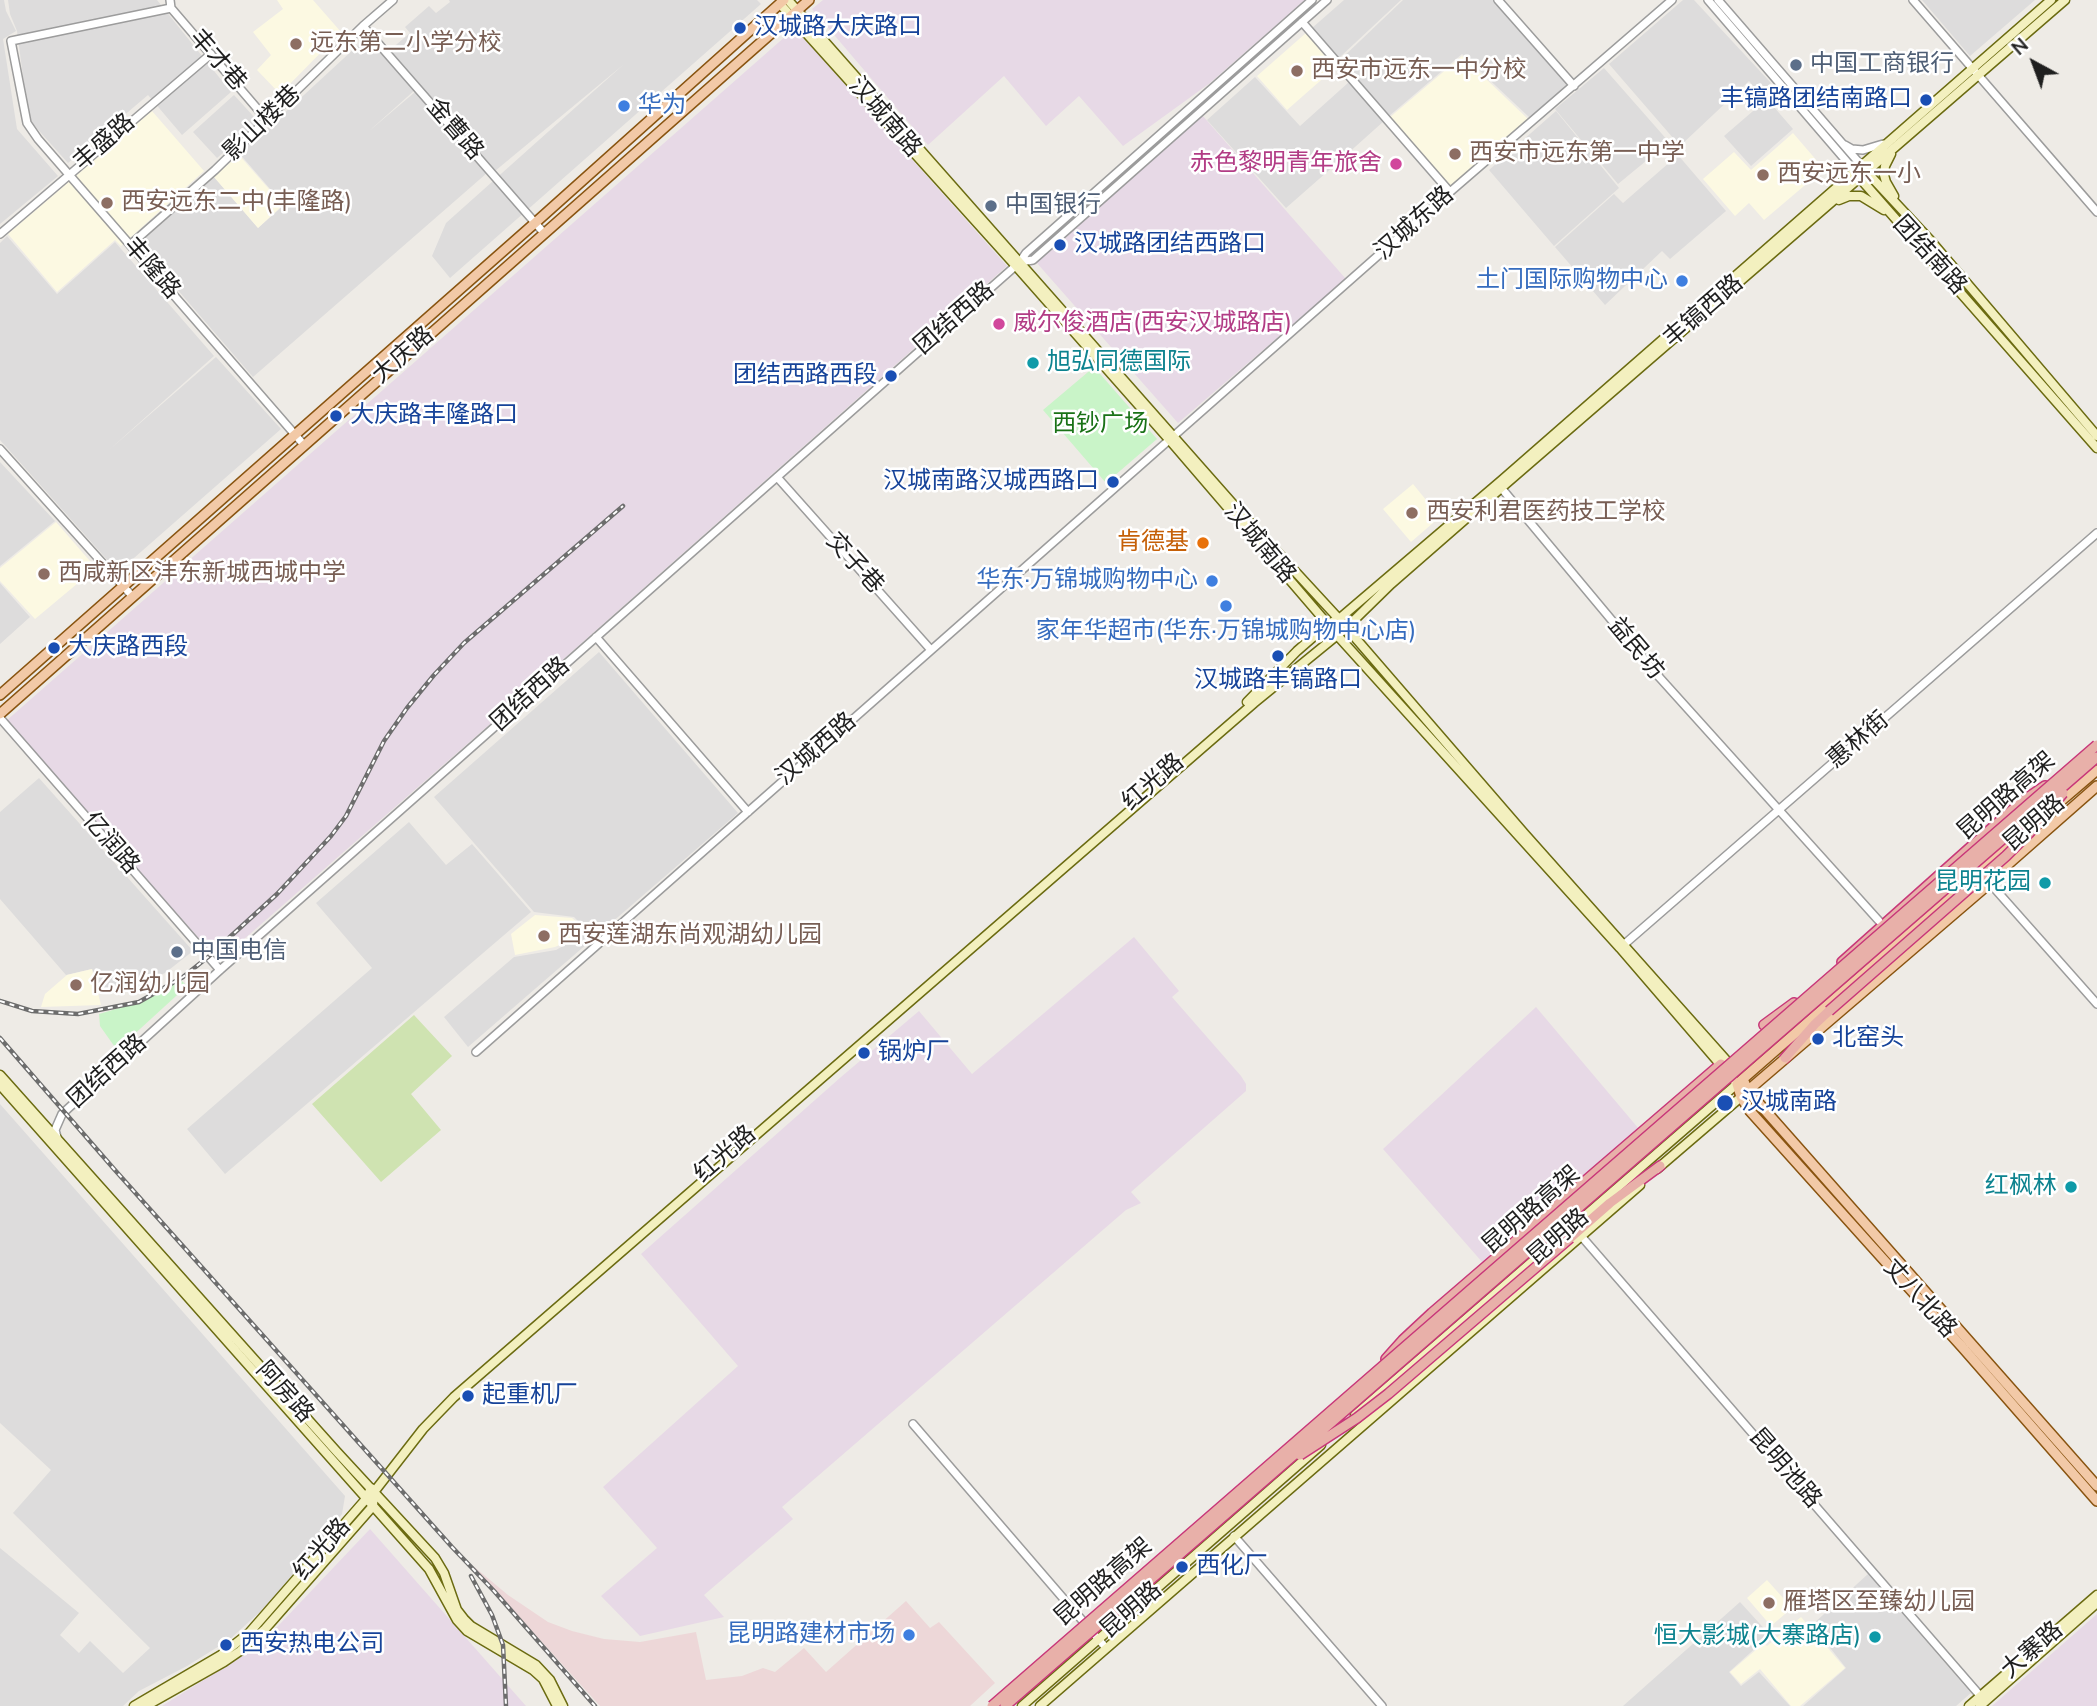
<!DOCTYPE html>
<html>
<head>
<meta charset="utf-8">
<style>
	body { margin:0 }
	#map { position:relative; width:2097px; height:1706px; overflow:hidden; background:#eeebe6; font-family:"Nunito Sans",sans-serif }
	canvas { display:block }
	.north { position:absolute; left:1999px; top:28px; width:70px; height:70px; -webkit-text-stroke:5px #fff; paint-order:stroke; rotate:319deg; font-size:19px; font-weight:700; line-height:28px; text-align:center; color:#1f1f1f }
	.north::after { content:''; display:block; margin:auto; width:24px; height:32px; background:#1f1f1f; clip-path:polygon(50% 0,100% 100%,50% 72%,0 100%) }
</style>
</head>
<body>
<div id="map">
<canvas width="2097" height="1706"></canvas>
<div class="north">N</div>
</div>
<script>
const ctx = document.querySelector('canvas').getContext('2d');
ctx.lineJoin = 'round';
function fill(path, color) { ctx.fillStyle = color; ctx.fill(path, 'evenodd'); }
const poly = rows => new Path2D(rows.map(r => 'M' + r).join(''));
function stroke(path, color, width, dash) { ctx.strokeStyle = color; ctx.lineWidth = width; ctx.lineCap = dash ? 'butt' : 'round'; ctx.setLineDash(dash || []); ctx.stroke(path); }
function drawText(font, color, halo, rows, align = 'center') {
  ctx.font = font + ' "Nunito Sans","Noto Sans SC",sans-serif'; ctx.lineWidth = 5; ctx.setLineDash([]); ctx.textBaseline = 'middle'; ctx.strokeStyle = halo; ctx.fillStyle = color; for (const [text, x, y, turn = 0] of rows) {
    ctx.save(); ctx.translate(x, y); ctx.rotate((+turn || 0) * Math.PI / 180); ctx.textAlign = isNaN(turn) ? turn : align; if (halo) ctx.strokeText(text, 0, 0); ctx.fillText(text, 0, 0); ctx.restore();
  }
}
fill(poly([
	[0,0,4,0,6,11,16,31,3,39,17,129,58,176,0,224],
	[8,0,157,0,231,92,182,135,148,95,68,163,32,123,27,107,17,31,10,14],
	[449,0,757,0,761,4,450,278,432,256,446,223,623,65,495,171,390,50,410,33,405,27,429,6,436,13,450,2],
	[1344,0,1401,0,1339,58,1312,28],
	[1403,0,1496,0,1569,84,1530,118,1462,54,1388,117,1340,60],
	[1683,0,1694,0,1771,83,1759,93,1749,81,1680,146,1609,64],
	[1922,0,2035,0,1970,56],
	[369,35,416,89,368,132,415,92,487,173,253,377,138,244,214,177,258,228,284,205,232,145,217,158,193,132,234,95,266,130],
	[1604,68,1669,142,1618,184,1555,109],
	[1255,77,1300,126,1349,82,1384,121,1336,164,1325,153,1335,165,1286,208,1207,120],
	[1767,99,1793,129,1751,166,1724,136],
	[1556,111,1619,188,1554,246,1489,170],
	[1678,155,1726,211,1670,259,1662,251,1605,305,1555,247,1614,194,1623,203],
	[7,236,57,294,115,242,214,356,109,450,216,357,281,429,118,572,0,440,0,243],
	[0,462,55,521,0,566],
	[0,583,30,617,0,644],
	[599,652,738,813,468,1047,444,1017,514,957,556,950,576,939,583,931,579,922,574,917,534,912,434,797],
	[39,778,193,951,165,973,135,986,98,993,92,969,66,975,0,899,0,812],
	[409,822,446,865,472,844,531,912,225,1174,187,1129,372,968,316,903],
	[0,1104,345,1496,342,1514,274,1599,229,1640,187,1666,139,1691,123,1706,0,1706,0,1548,79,1613,60,1635,79,1653,90,1641,123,1673,150,1648,13,1513,51,1470,0,1423],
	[1868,1574,1971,1693,1956,1706,1803,1706,1846,1668,1812,1625],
	[1740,1602,1770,1635,1729,1672,1741,1686,1759,1672,1790,1706,1623,1706]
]), '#dddcdc');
fill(poly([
	[472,1565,508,1595,548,1622,572,1631,604,1639,640,1642,696,1632,706,1680,742,1676,763,1668,775,1672,804,1648,826,1672,906,1601,930,1628,939,1622,995,1683,970,1706,600,1706]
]), '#edd7d8');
fill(poly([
	[823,0,1305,0,1210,83,1123,146,1079,96,1046,126,1004,76,928,145,812,9],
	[795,28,1007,266,505,711,219,961,6,721],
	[1202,115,1346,279,1178,423,1036,262],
	[1134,937,1179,991,1172,997,1241,1076,1246,1084,1246,1091,1131,1192,1141,1203,1126,1210,782,1507,793,1519,704,1595,724,1617,640,1636,601,1596,657,1548,603,1487,738,1366,641,1254,841,1077,919,1011,972,1074],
	[1536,1007,1639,1129,1483,1263,1383,1149],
	[370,1529,526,1706,162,1706,260,1645],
	[2097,1614,2097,1706,1992,1706]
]), '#e7d9e6');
fill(poly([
	[277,0,313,0,341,32,280,94,257,70,271,55,253,32,283,9],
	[1306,33,1336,67,1287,110,1257,76],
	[1462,56,1529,120,1450,188,1389,118],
	[152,111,204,171,121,246,115,240,57,292,8,234],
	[1793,133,1824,169,1764,220,1749,203,1735,216,1703,179,1734,152,1751,170],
	[239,155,283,205,258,228,214,177],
	[1413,484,1440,517,1411,542,1383,509],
	[56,522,96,568,35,619,0,581,0,568],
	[535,915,572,918,578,923,581,932,575,938,555,947,515,955,511,934],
	[92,969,101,1005,41,1007,45,994,67,975],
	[1767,1580,1792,1608,1771,1626,1747,1598],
	[1801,1617,1845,1668,1800,1706,1791,1706,1760,1669,1741,1684,1730,1672,1764,1643,1767,1646]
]), '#fcf9e2');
fill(poly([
	[414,1015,452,1056,411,1094,441,1130,381,1182,312,1104]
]), '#cfe3b1');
fill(poly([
	[1094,367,1157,439,1106,483,1043,410],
	[181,980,187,986,117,1050,100,1026,99,1014,143,1001]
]), '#c9f4c8');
const tertiary = poly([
	[170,0,171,8,267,120],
	[1498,0,1574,86],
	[1708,0,1854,170],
	[1718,0,1861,165],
	[1913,0,2097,212],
	[171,8,11,41,27,123,38,139,304,445],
	[1302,22,1450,192],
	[363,26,544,233],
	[1845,145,1852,149,1863,150,1883,144],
	[0,234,211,54],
	[130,245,215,170,363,26,393,0],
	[1020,262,1033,260,1327,0],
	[0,449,133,597],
	[777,477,931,650],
	[1498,484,1660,678,1879,921],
	[596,637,748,812],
	[0,718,220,970],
	[1980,872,2097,1004],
	[1620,948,2097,533],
	[476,1052,1450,192,1672,0],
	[57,1137,55,1130,62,1114,220,970,1020,262,1026,253,1312,0],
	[1582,1237,1983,1699],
	[913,1424,1106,1648],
	[1234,1536,1382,1706]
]);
const secondary = poly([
	[788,0,1232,503,1339,619,1524,833,1734,1069],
	[780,4,1016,266,1174,445,1337,635,1620,948,1737,1084,1355,1415],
	[1891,154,1885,166,1884,175,1886,182,1894,196],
	[1864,169,1931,241,2097,436],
	[1858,176,2097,448],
	[1839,200,1849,196,1861,196,1884,210],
	[1247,702,1297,651,1328,624,1339,619,1502,480,2051,0],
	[0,1075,337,1452,435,1558,444,1573,457,1610,464,1619,471,1626,536,1665,550,1680,563,1706],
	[0,1085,429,1569,457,1620,467,1631,533,1670,543,1679,557,1706],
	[1657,1169,1741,1097],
	[134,1706,221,1655,249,1633,366,1499,371,1488],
	[146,1706,224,1662,240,1651,265,1629,373,1506,374,1492,423,1429,454,1397,1254,703,1346,628,1391,584,1501,488,2065,0],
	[1022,1706,1321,1445],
	[1040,1706,1640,1185],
	[1969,1706,2097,1595],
	[1980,1706,2097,1603]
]);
const primary = poly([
	[0,695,535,223,784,0],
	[0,714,809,0],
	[2055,806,2097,770],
	[2021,836,1737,1084,1741,1097,1750,1111,1963,1348,2097,1501],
	[1743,1079,1748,1091,2097,1486],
	[1745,1093,1990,883,1998,873,2097,786]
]);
const trunk = poly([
	[1842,962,2020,803,2045,786],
	[1764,1025,1794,1003],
	[1785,1058,1815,1024,1829,1011],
	[1570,1238,1610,1203,1660,1166],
	[1386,1359,1403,1340,1432,1313,1721,1064]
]);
stroke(tertiary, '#9c9c9c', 10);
stroke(secondary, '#6b6b11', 11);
stroke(primary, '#895410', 12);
stroke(trunk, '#c83779', 12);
stroke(tertiary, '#fff', 7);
stroke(secondary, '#f3f0bf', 8);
stroke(primary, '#f2c9a7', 9);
stroke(trunk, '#e8b0a9', 9);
const rail = poly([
	[0,1001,32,1011,78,1014,139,1002,183,977,208,957,277,894,331,836,346,816,384,741,407,708,434,675,464,643,623,506],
	[0,1038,114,1169,452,1547,494,1591,595,1706],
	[471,1576,492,1615,503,1645,506,1706]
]);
stroke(rail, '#6d6d6d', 4.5);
stroke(rail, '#fff', 2, [5]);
const trunkBridge = poly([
	[1829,1011,2006,856,2029,833,2063,793],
	[1300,1455,1357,1418,1388,1394,1570,1238],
	[992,1706,2097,745],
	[1005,1706,2097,757]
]);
stroke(trunkBridge, '#c83779', 12, []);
stroke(trunkBridge, '#e8b0a9', 9);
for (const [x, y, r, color] of [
	[740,28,7,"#1a4fb4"],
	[296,44,7,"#8d6e63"],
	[1796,65,7,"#5c6f8a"],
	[1297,71,7,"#8d6e63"],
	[1926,100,7,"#1a4fb4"],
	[624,106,7,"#3f7fe0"],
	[1455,154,7,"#8d6e63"],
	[1396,164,7,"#d1479c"],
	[1763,175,7,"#8d6e63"],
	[107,203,7,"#8d6e63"],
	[991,206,7,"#5c6f8a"],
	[1060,245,7,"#1a4fb4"],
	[1682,281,7,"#3f7fe0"],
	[999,324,7,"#d1479c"],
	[1033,363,7,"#0f9aa8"],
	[891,376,7,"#1a4fb4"],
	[336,416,7,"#1a4fb4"],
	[1113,482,7,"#1a4fb4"],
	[1412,513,7,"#8d6e63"],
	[1203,543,7,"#e8710a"],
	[44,574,7,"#8d6e63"],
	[1212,581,7,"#3f7fe0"],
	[1226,606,7,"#3f7fe0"],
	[54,648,7,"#1a4fb4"],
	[1278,656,7,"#1a4fb4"],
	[2045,883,7,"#0f9aa8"],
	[544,936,7,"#8d6e63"],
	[177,952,7,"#5c6f8a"],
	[76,985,7,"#8d6e63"],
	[1818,1039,7,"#1a4fb4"],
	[864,1053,7,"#1a4fb4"],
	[1725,1103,9,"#1a4fb4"],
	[2071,1187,7,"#0f9aa8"],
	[468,1396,7,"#1a4fb4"],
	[1182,1567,7,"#1a4fb4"],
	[1769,1603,7,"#8d6e63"],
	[909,1635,7,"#3f7fe0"],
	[1875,1637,7,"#0f9aa8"],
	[226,1645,7,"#1a4fb4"]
]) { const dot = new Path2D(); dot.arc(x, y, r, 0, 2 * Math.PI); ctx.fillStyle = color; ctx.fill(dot); stroke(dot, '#fff', 2.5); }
drawText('24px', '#164399', '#fff', [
	["汉城路大庆路口",754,28],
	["丰镐路团结南路口",1912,100,"right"],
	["汉城路团结西路口",1074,245],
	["团结西路西段",877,376,"right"],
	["大庆路丰隆路口",350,416],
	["汉城南路汉城西路口",1099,482,"right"],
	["大庆路西段",68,648],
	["汉城路丰镐路口",1278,681,"center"],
	["北窑头",1832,1039],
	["锅炉厂",878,1053],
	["汉城南路",1741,1103],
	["起重机厂",482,1396],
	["西化厂",1196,1567],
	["西安热电公司",240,1645]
], 'left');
drawText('24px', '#785e54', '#fff', [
	["远东第二小学分校",310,44],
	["西安市远东一中分校",1311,71],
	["西安市远东第一中学",1469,154],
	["西安远东一小",1777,175],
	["西安远东二中(丰隆路)",121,203],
	["西安利君医药技工学校",1426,513],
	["西咸新区沣东新城西城中学",58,574],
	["西安莲湖东尚观湖幼儿园",558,936],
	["亿润幼儿园",90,985],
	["雁塔区至臻幼儿园",1783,1603]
], 'left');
drawText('24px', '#1f1f1f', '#fff', [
	["丰才巷",217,61,49],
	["汉城南路",884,118,49],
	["影山楼巷",263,124,-44],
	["金曹路",454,130,49],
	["丰盛路",105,143,-41],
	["汉城东路",1415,224,-42],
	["团结南路",1929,256,48],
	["丰隆路",151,269,49],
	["丰镐西路",1704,312,-41],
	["团结西路",955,319,-41],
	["大庆路",404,356,-41],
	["汉城南路",1259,544,50],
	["交子巷",854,564,48],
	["益民坊",1635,649,50],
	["团结西路",531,695,-42],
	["惠林街",1859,741,-41],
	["汉城西路",817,750,-41],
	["红光路",1154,783,-41],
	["昆明路高架",2007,797,-41],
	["昆明路",2035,824,-41],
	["亿润路",110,844,49],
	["团结西路",108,1072,-42],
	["红光路",726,1155,-41],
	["昆明路高架",1532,1211,-41],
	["昆明路",1559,1238,-41],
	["丈八北路",1919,1299,48],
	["阿房路",284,1393,48],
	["昆明池路",1784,1469,49],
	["红光路",323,1550,-49],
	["昆明路高架",1104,1583,-41],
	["昆明路",1132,1611,-41],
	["大寨路",2033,1651,-41]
]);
drawText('24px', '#4e5e75', '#fff', [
	["中国工商银行",1810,65],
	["中国银行",1005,206],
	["中国电信",191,952]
], 'left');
drawText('24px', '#366cbe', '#fff', [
	["华为",638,106,"left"],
	["土门国际购物中心",1668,281],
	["华东·万锦城购物中心",1198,581],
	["家年华超市(华东·万锦城购物中心店)",1226,632,"center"],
	["昆明路建材市场",895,1635]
], 'right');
drawText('24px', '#b23c85', '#fff', [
	["赤色黎明青年旅舍",1382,164],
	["威尔俊酒店(西安汉城路店)",1013,324,"left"]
], 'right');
drawText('24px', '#0d838f', '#fff', [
	["旭弘同德国际",1047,363,"left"],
	["昆明花园",2031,883],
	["红枫林",2057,1187],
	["恒大影城(大寨路店)",1861,1637]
], 'right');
drawText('24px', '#1a7217', '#fff', [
	["西钞广场",1100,425]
]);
drawText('24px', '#c56008', '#fff', [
	["肯德基",1189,543]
], 'right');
</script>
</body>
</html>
